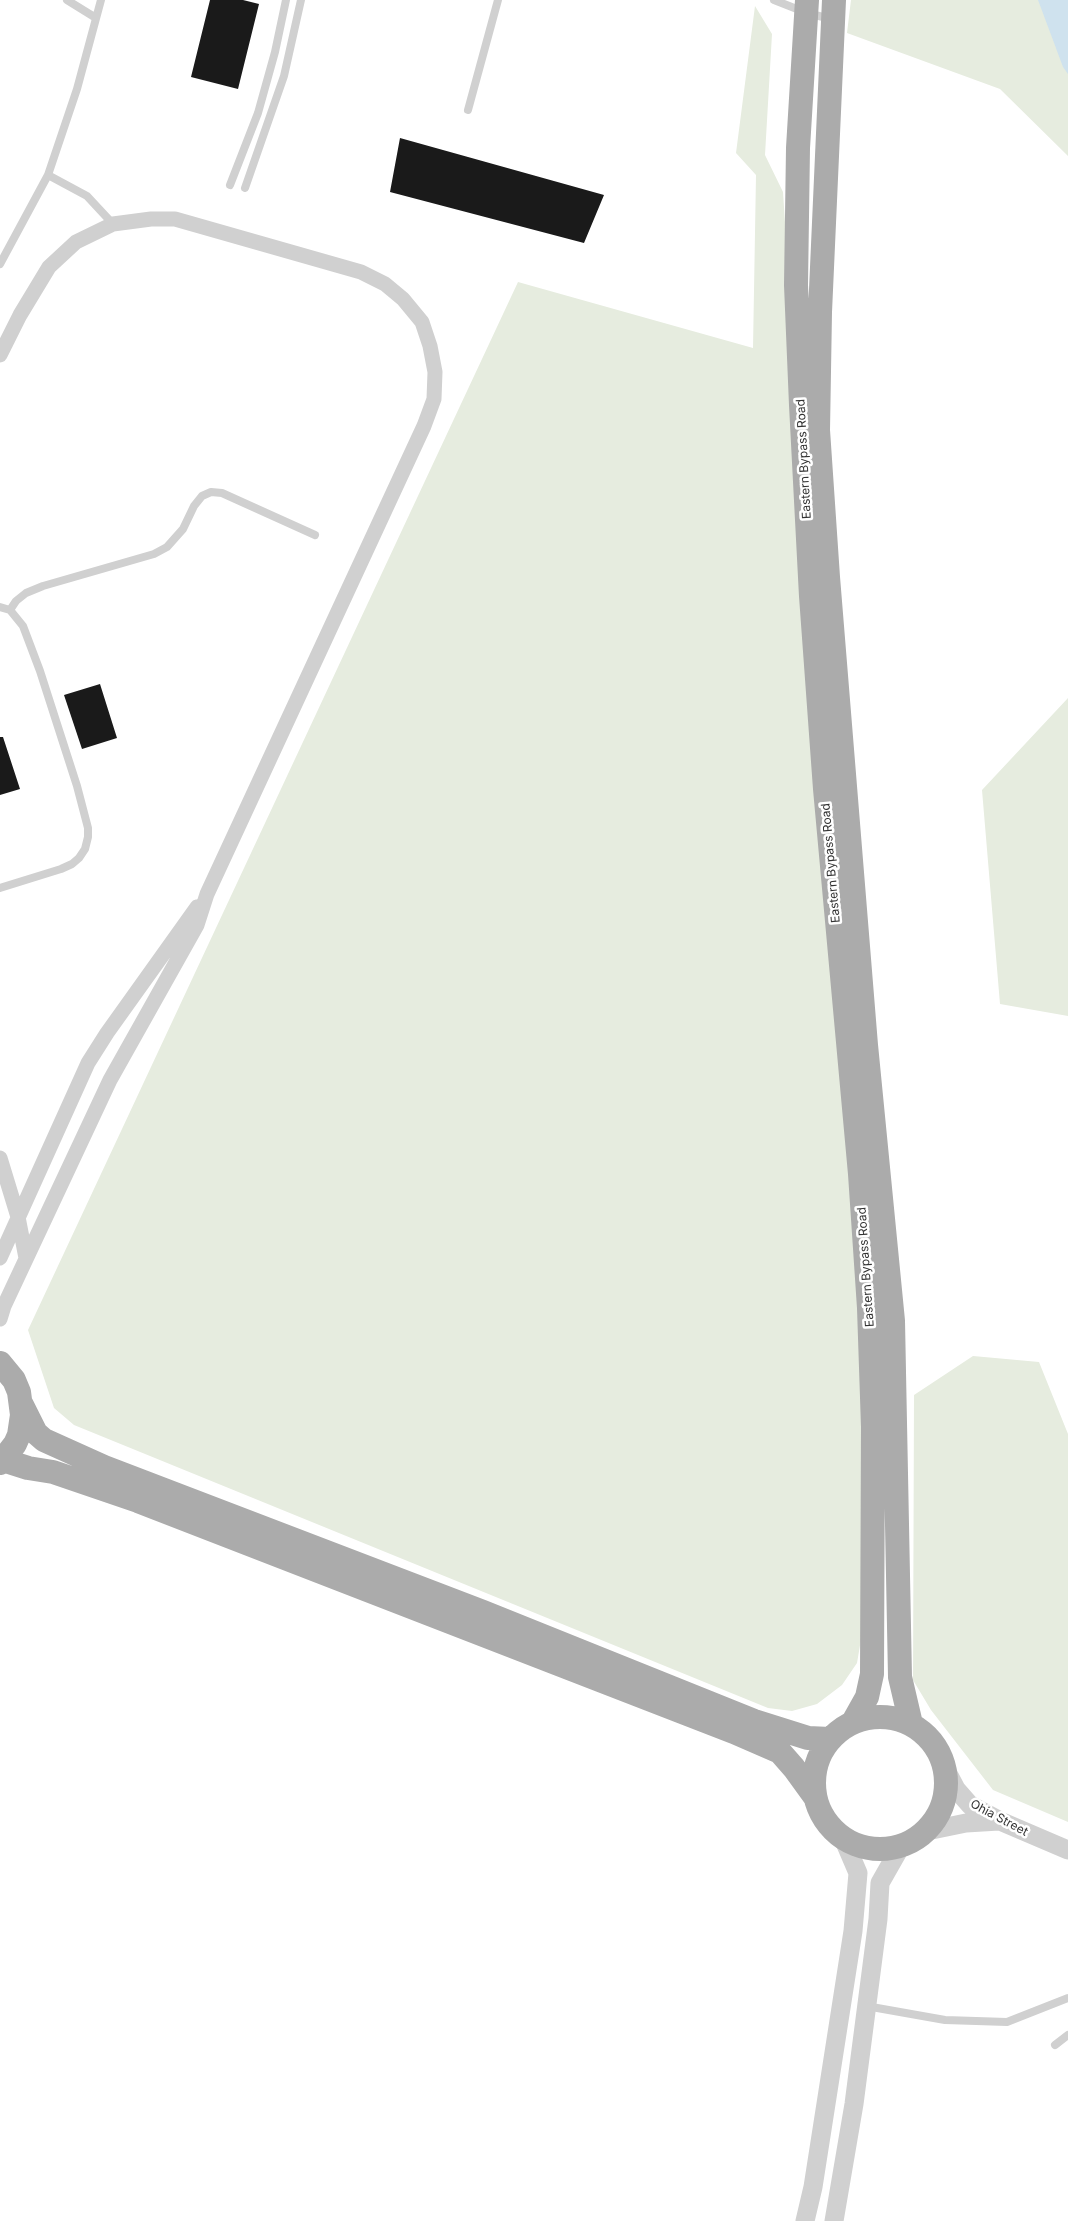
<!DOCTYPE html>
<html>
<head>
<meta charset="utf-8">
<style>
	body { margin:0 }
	canvas { display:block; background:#fff }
</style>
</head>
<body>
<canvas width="1068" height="2221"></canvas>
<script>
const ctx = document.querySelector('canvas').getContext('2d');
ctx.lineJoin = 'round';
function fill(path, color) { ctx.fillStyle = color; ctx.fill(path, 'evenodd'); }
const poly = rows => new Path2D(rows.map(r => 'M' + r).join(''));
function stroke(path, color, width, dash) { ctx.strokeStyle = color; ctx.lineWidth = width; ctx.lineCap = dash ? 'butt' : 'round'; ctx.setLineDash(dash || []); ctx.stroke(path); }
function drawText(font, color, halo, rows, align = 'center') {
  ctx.font = font + ' Inter,sans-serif'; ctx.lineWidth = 5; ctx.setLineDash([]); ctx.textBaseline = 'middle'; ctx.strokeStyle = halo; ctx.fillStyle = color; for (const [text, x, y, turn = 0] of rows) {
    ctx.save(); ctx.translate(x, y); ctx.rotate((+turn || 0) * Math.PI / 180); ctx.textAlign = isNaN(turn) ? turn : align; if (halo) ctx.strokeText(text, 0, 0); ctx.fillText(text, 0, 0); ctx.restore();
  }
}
fill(poly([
	[851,0,1061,0,1068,11,1068,156,1000,89,847,33],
	[755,6,772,34,765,155,783,192,827,861,861,1202,869,1592,857,1663,842,1685,817,1704,792,1711,768,1708,74,1425,54,1408,28,1330,518,282,753,348,756,175,736,153],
	[1068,698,1068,1016,1000,1004,982,790],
	[973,1356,1039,1362,1068,1434,1068,1822,993,1790,931,1710,913,1680,914,1395]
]), '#e6ecdf');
fill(poly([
	[1038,0,1068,0,1068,74,1063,67]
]), '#cfe2ee');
fill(poly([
	[210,0,243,0,259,4,238,89,191,77],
	[400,138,604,195,584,243,390,192],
	[100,684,117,738,82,749,64,695],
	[0,737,3,737,20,789,0,795]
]), '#1a1a1a');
stroke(poly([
	[67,0,96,18],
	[774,0,807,13,831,19],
	[468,110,498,0],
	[48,175,87,196,113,224],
	[230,185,258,113,275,52,286,0],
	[245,188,284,76,301,0],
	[0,264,48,175,77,89,101,0],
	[0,607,10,610,23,626,40,671,77,786,88,828,88,837,85,849,79,858,72,864,61,869,0,888],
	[10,610,16,601,26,593,43,586,154,554,167,547,183,529,194,506,202,496,211,492,222,493,315,535],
	[866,2006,945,2020,1007,2022,1068,1998],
	[1055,2045,1068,2035]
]), '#d0d0d0', 8);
stroke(poly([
	[0,355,20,315,49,267,76,242,113,224,151,219,175,219,361,272,385,284,403,299,422,322,430,346,435,372,434,399,424,426,207,894,197,925,110,1080,4,1306,0,1319],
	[0,1158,18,1217,26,1258],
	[0,1258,88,1063,107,1033,197,907]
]), '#d0d0d0', 15);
stroke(poly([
	[945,1768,956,1789,970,1805,1000,1821,1068,1850],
	[927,1831,966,1823,999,1821],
	[805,2221,813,2187,853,1931,858,1873,843,1838],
	[834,2221,854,2104,878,1919,880,1883,901,1846]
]), '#d0d0d0', 19);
stroke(poly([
	[807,0,798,148,796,285,801,405,811,596,825,789,860,1174,869,1308,873,1427,872,1674,867,1697,853,1722],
	[834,0,820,312,818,430,828,577,866,1045,893,1321,900,1677,911,1724],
	[0,1363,14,1380,19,1392,22,1415,19,1435,15,1444,0,1463],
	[22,1405,36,1433,44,1440,104,1467,483,1612,754,1721,808,1738,830,1739],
	[3,1460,28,1468,53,1472,138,1501,734,1732,780,1752,794,1768,815,1797],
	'814 1783a66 66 0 1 1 132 0a66 66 0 1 1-132 0Z'
]), '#ababab', 24);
drawText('12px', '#333', '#fff', [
	["Eastern Bypass Road",804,459,-93],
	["Eastern Bypass Road",831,863,-95],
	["Eastern Bypass Road",866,1267,-94],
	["Ohia Street",999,1818,28]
]);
</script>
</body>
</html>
